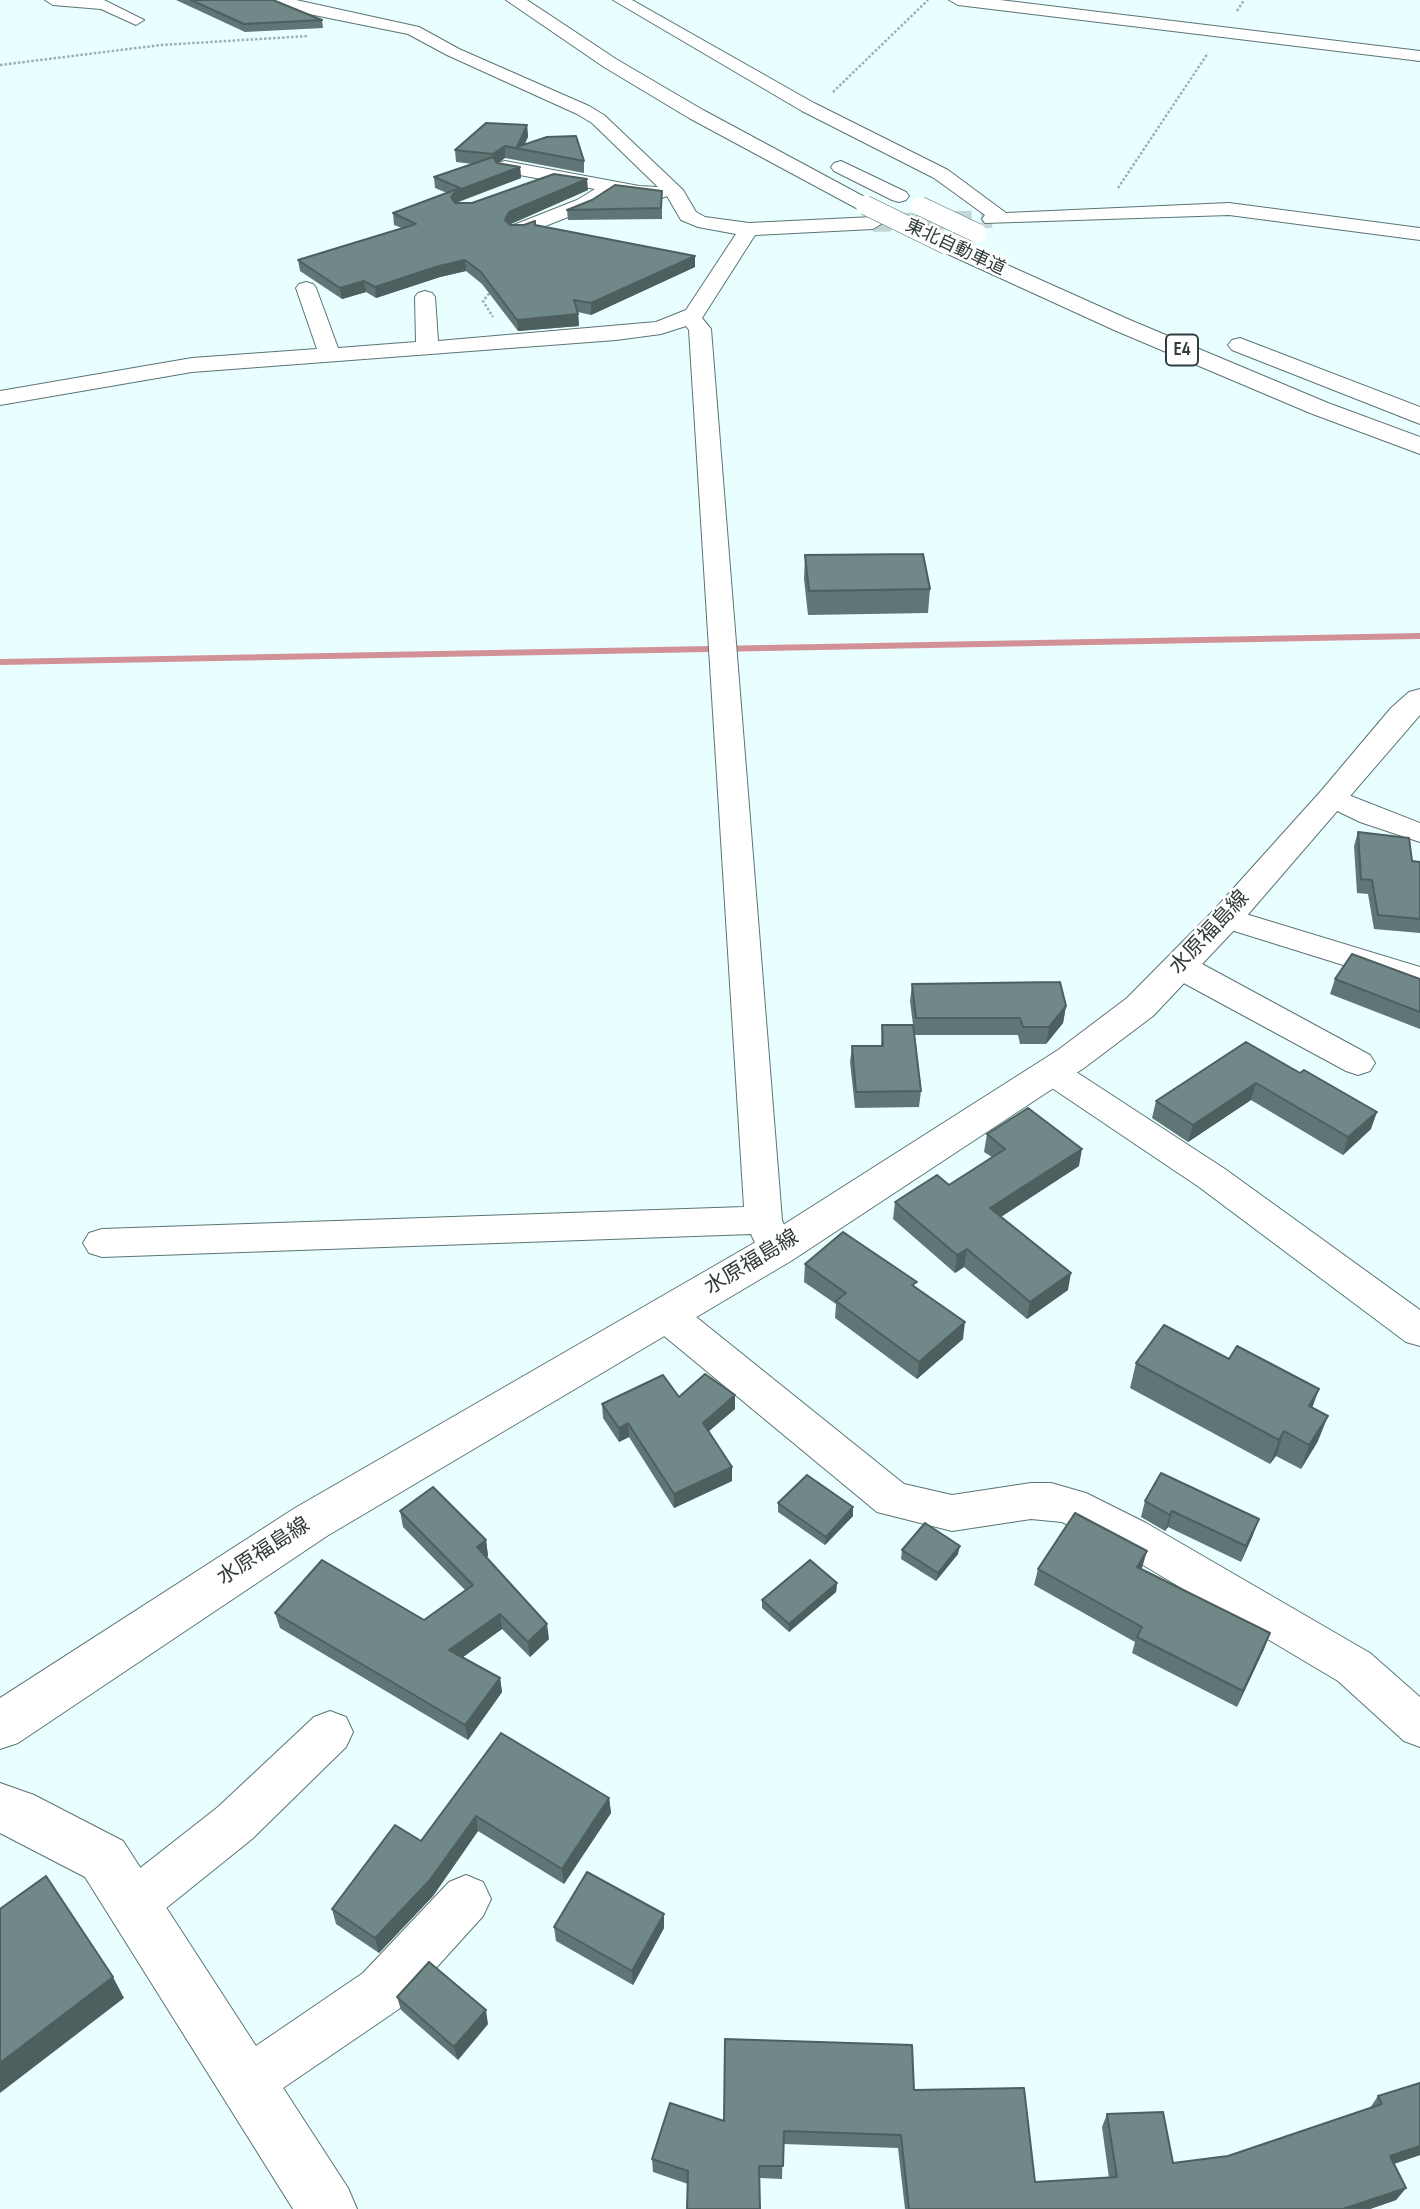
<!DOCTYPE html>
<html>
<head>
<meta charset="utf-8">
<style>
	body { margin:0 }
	canvas { display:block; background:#e9fefe }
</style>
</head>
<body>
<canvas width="1420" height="2209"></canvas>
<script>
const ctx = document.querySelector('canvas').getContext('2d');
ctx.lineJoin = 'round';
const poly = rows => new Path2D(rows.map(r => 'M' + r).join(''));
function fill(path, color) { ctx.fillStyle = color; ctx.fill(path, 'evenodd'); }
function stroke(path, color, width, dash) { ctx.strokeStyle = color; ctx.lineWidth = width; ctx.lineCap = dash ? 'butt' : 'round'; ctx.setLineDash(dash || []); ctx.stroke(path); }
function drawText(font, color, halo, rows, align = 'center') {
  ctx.font = font + ' "Sofia Sans Condensed","Noto Sans JP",sans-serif'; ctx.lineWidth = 5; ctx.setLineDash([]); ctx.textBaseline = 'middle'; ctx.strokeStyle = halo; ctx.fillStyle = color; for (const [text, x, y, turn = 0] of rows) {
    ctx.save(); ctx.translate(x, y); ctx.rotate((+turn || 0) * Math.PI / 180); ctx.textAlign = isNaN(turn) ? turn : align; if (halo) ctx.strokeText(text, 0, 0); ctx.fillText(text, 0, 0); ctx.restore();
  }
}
fill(poly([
	[1420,633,1420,639,0,665,0,659,1420,633]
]), '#d29197');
stroke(poly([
	[873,223,992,219]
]), '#c4d7d7', 18, [18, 9]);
const minor = poly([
	[45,0,104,0,144,20,136,25,101,9,53,5,45,0],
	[271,0,296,0,419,27,459,49,589,106,604,115,683,190,696,212,705,217,749,223,873,217,883,223,873,229,755,235,702,318,711,329,782,1220,795,1250,789,1260,776,1264,763,1260,751,1234,102,1257,89,1253,83,1243,89,1233,102,1229,744,1207,689,330,686,326,661,334,616,340,192,372,0,405,0,391,192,358,317,349,296,288,299,284,306,282,313,284,316,288,338,348,416,342,415,297,418,293,425,291,432,293,435,297,438,341,656,322,686,310,736,234,698,227,681,220,667,196,659,199,615,193,591,208,525,234,511,234,508,230,511,226,577,200,595,189,498,171,496,167,498,163,505,161,639,186,658,187,592,123,577,114,447,55,408,34,309,14,274,3,271,0],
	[613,0,632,0,814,103,948,170,1006,213,1229,203,1420,228,1420,240,1229,215,985,223,982,219,985,215,934,178,802,111,613,0],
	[1333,789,1420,823,1420,842,1360,822,1323,804,1318,798,1323,792,1333,789],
	[1226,908,1420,967,1420,989,1215,925,1210,918,1215,911,1226,908],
	[1179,955,1191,958,1370,1055,1375,1063,1370,1071,1358,1075,1346,1071,1167,974,1163,966,1167,958,1179,955],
	[1052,1060,1064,1064,1225,1169,1420,1310,1420,1346,1406,1342,1199,1187,1040,1080,1035,1072,1040,1064,1052,1060],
	[666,1300,680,1304,904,1484,952,1495,1031,1483,1051,1483,1086,1493,1146,1523,1370,1653,1420,1697,1420,1747,1404,1741,1338,1681,1116,1549,1062,1522,1031,1519,952,1531,877,1512,652,1326,647,1315,652,1304,666,1300],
	[330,1711,346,1717,353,1732,346,1747,252,1839,150,1921,133,1928,116,1921,108,1904,116,1887,218,1807,314,1717,330,1711],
	[466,1875,483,1882,491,1899,483,1916,399,2009,264,2101,246,2109,228,2101,220,2083,228,2065,363,1973,449,1882,466,1875]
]);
const tertiary = poly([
	[949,0,1000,0,1420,51,1420,61,958,5,949,0],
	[0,1783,34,1795,123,1841,348,2188,357,2209,293,2209,85,1877,0,1833,0,1783]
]);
const secondary = poly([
	[1420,689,1420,715,1238,926,1153,1016,1084,1068,791,1261,327,1536,18,1743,0,1749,0,1698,295,1508,761,1239,1058,1050,1127,998,1214,910,1321,791,1391,708,1409,692,1420,689]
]);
const motorway = poly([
	[506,0,527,0,616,59,703,110,872,201,876,205,872,209,858,209,689,118,604,67,506,0],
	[841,161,906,192,909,196,906,200,899,202,892,200,834,171,831,167,834,163,841,161],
	[947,238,1130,320,1328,403,1420,437,1420,454,1310,413,1114,330,939,250,936,245,939,240,947,238],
	[1240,338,1420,407,1420,424,1232,350,1228,345,1232,340,1240,338]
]);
stroke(minor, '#5c7474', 2);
stroke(tertiary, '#5c7474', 2);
stroke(secondary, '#5c7474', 2);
stroke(motorway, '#5c7474', 2);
stroke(poly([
	[1237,11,1244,0],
	[0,65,161,45,309,36],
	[833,92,928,0],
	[1118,188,1208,53],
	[492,290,483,301,493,317]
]), '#9eafaf', 2.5, [2.5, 2]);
fill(minor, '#fff');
fill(tertiary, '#fff');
fill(secondary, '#fff');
fill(motorway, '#fff');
const motorwayBridge = poly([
	[865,205,947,245],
	[920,206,977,233]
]);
stroke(motorwayBridge, '#5c7474', 20, []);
stroke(motorwayBridge, '#fff', 19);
fill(poly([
	[176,0,273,0,322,20,323,28,245,32],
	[527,125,528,137,524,144,584,161,584,173,505,158,498,163,520,167,521,178,456,203,472,203,588,190,509,225,524,225,535,221,536,226,695,267,591,315,578,312,579,326,518,331,482,284,466,271,440,277,376,298,366,292,342,299,300,271,298,260,402,228,394,225,393,213,447,193,435,188,434,177,473,164,456,162,455,150],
	[662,191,662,219,568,220,567,210],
	[805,555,930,589,928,613,808,615,804,579],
	[1358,832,1412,861,1420,862,1420,933,1374,929,1368,894,1357,893,1354,846],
	[1335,979,1420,979,1420,1029,1330,994],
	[912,984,1066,1006,1063,1023,1046,1044,1020,1044,1018,1035,915,1035,921,1091,919,1107,855,1108,850,1062,852,1046,881,1046,882,1025,913,1025,910,1001],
	[1246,1042,1371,1129,1343,1155,1251,1100,1188,1142,1152,1118,1156,1101],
	[987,1134,1079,1166,1001,1217,1068,1290,1027,1319,964,1267,955,1273,893,1219,895,1202,949,1185,992,1157,984,1152],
	[805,1264,963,1339,917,1379,835,1318,836,1304,804,1282],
	[1136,1363,1313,1408,1318,1441,1301,1469,1276,1456,1270,1464,1130,1388],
	[679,1397,735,1409,709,1431,732,1467,732,1481,674,1508,629,1437,619,1442,603,1418,602,1404],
	[1145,1501,1253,1535,1241,1562,1168,1527,1165,1531,1141,1517],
	[778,1503,853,1516,825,1545,778,1512],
	[400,1511,486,1540,488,1556,486,1557,549,1639,530,1657,502,1629,463,1657,500,1678,502,1692,468,1740,280,1628,275,1613,424,1620,465,1590,403,1527],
	[902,1550,958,1554,936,1581,901,1559],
	[1142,1568,1142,1569,1270,1633,1264,1649,1237,1707,1132,1653,1135,1642,1034,1585,1038,1569],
	[837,1583,836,1592,789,1632,762,1608,762,1600],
	[501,1733,609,1798,611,1813,564,1884,478,1831,433,1896,379,1953,336,1924,332,1909,421,1841],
	[554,1927,664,1928,633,1985,556,1941],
	[397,1997,488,2024,458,2060,401,2010],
	[1420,2083,1420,2155,1394,2164,1406,2188,1396,2200,1370,2209,905,2209,898,2148,783,2144,782,2179,760,2178,688,2184,653,2172,652,2159,724,2121,914,2090,1035,2182,1109,2178,1102,2127,1107,2114,1173,2163,1228,2156,1370,2108,1378,2096]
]), '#607575');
fill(poly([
	[527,125,528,137,522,150,517,147],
	[505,146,505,158,494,166,493,154],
	[520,167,521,178,457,202,452,208,451,197,456,191],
	[587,179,588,190,510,224,506,232,505,220,509,212],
	[695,256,695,267,591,315,591,303],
	[465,260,466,271,440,277,376,298,375,287,439,266],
	[364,281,366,292,342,299,340,288],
	[578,314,579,326,518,331,517,320],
	[1066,1006,1063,1023,1046,1044,1049,1027],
	[1256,1083,1251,1100,1188,1142,1193,1125],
	[1377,1112,1371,1129,1343,1155,1348,1137],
	[1082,1149,1079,1166,988,1225,990,1208],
	[967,1249,964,1267,955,1273,957,1255],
	[1071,1273,1068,1290,1027,1319,1030,1302],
	[965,1322,963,1339,917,1379,919,1362],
	[1319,1389,1310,1414,1309,1406],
	[735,1395,735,1409,703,1436,703,1423],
	[1328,1416,1318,1441,1301,1469,1309,1445],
	[628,1423,629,1437,619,1442,619,1428],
	[1284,1431,1276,1456,1270,1464,1279,1440],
	[732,1467,732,1481,674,1508,674,1494],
	[853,1507,853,1516,825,1545,826,1537],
	[1172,1511,1168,1527,1165,1531,1170,1515],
	[1259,1519,1253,1535,1241,1562,1246,1546],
	[486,1540,488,1556,479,1562,477,1547],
	[960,1546,958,1554,936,1581,938,1573],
	[1147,1551,1142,1568,1133,1583,1137,1567],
	[837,1583,836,1592,789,1632,789,1624],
	[500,1614,502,1629,452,1665,449,1650],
	[547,1624,549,1639,530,1657,528,1642],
	[1270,1633,1264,1649,1237,1707,1243,1691],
	[500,1678,502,1692,468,1740,465,1725],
	[609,1798,611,1813,564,1884,562,1869],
	[476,1816,478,1831,433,1896,379,1953,375,1938],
	[664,1914,664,1928,633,1985,632,1971],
	[113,1977,124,1998,0,2093,0,2063],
	[486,2010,488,2024,458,2060,454,2047],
	[1420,2146,1420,2155,1381,2168,1390,2156],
	[1406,2188,1396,2200,1370,2209,1343,2209]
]), '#4e5f5f');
const building = poly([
	[191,0,273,0,322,20,244,24,191,0],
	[486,123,527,125,517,147,547,137,576,136,584,161,505,146,493,154,455,150,486,123],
	[493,157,497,163,520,167,456,191,451,197,455,203,472,203,554,174,587,179,509,212,505,220,510,225,524,225,535,221,535,225,695,256,591,303,574,300,578,314,517,320,481,272,465,260,439,266,375,287,364,281,340,288,298,260,416,224,393,213,460,188,434,177,493,157],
	[615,185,662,191,661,208,567,210,592,200,615,185],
	[923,554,930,589,809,591,805,555,923,554],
	[1358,832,1409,838,1412,861,1420,862,1420,919,1378,915,1372,880,1361,879,1358,832],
	[1352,954,1420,979,1420,1012,1335,979,1352,954],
	[1060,982,1066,1006,1049,1027,1023,1027,1020,1018,916,1018,912,984,1060,982],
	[882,1025,913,1025,921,1091,856,1092,852,1046,883,1046,882,1025],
	[1246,1042,1300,1073,1304,1070,1377,1112,1348,1137,1256,1083,1193,1125,1156,1101,1246,1042],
	[1028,1108,1082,1149,990,1208,1071,1273,1030,1302,967,1249,957,1255,895,1202,937,1175,949,1185,1005,1149,987,1134,1028,1108],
	[843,1232,917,1282,912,1285,965,1322,919,1362,836,1301,846,1293,805,1264,843,1232],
	[1164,1325,1229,1359,1237,1346,1319,1389,1309,1406,1328,1416,1309,1445,1284,1431,1279,1440,1136,1363,1164,1325],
	[705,1374,735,1395,703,1423,732,1467,674,1494,628,1423,619,1428,602,1404,663,1375,679,1397,705,1374],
	[1161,1473,1259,1519,1246,1546,1172,1511,1170,1515,1145,1501,1161,1473],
	[807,1475,853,1507,826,1537,778,1503,807,1475],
	[433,1487,486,1540,477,1547,547,1624,528,1642,500,1614,449,1650,500,1678,465,1725,275,1613,322,1560,424,1620,473,1585,400,1511,433,1487],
	[1075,1513,1147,1551,1137,1567,1270,1633,1243,1691,1137,1637,1142,1627,1038,1569,1075,1513],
	[925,1523,960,1546,938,1573,902,1550,925,1523],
	[810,1560,837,1583,789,1624,762,1600,810,1560],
	[501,1733,609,1798,562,1869,476,1816,429,1881,375,1938,332,1909,395,1825,421,1841,501,1733],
	[587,1872,664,1914,632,1971,554,1927,587,1872],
	[46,1876,113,1977,0,2063,0,1909,46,1876],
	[429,1962,486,2010,454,2047,397,1997,429,1962],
	[725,2039,912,2045,914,2090,1024,2088,1035,2182,1117,2177,1107,2114,1163,2112,1173,2163,1228,2156,1382,2104,1378,2096,1420,2083,1420,2146,1390,2156,1406,2188,1343,2209,909,2209,901,2135,784,2131,783,2166,759,2166,760,2209,687,2209,688,2171,652,2159,670,2103,724,2121,725,2039]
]);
fill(building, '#708888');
stroke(building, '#4e5f5f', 2);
drawText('18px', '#313c3c', '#fff', [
	["東北自動車道",955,248,25]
]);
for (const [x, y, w] of [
	[1182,350,32]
]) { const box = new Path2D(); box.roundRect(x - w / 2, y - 15.5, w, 31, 5); ctx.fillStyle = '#fff'; ctx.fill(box); stroke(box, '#313c3c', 2); }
drawText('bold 19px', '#313c3c', null, [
	["E4",1182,350]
]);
drawText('21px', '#313c3c', '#fff', [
	["水原福島線",1210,933,-47],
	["水原福島線",752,1263,-31],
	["水原福島線",264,1552,-33]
]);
</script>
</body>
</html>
